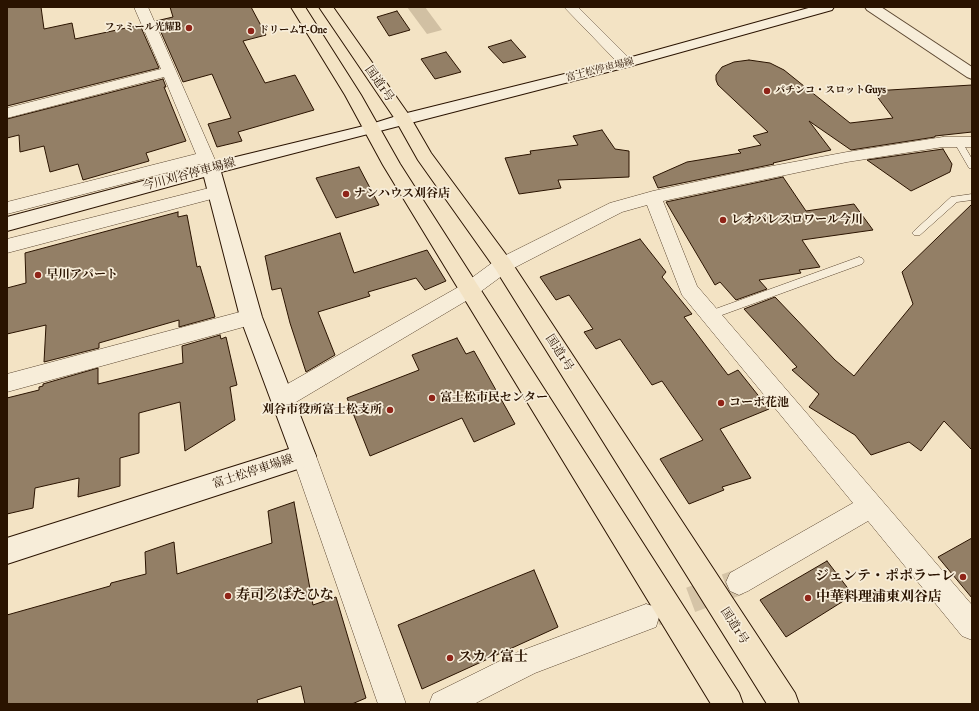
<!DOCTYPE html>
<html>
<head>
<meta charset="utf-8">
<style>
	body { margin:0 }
	#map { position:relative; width:979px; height:711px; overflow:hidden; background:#f3e3c4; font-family:"IM FELL Great Primer",serif }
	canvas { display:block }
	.frame { position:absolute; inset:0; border:8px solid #2a1300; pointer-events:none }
</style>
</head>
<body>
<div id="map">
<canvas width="979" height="711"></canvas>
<div class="frame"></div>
</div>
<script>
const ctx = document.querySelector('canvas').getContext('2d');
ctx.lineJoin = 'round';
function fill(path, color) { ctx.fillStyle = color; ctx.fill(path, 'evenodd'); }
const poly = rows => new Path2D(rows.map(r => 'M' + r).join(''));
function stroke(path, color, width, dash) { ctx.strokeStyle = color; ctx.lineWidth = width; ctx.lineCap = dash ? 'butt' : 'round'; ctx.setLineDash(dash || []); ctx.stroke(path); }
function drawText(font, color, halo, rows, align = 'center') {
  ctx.font = font + ' "IM FELL Great Primer","Noto Serif JP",serif'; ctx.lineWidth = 3.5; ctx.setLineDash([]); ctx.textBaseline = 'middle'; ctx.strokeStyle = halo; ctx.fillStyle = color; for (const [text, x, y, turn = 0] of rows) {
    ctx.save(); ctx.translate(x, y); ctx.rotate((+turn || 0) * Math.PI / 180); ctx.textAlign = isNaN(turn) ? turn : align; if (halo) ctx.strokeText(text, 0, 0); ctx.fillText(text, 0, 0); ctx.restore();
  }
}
fill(poly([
	[407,7,425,7,442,30,427,34]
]), '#d1c0a3');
const building = poly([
	[7,7,41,7,44,29,72,23,75,39,140,25,159,68,7,106,7,7],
	[170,7,251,7,266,35,243,41,265,83,295,75,314,110,238,132,242,141,217,147,208,124,231,118,212,74,183,82,156,21,173,17,170,7],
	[397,11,410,30,389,36,377,17,397,11],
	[511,40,526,57,503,63,488,47,511,40],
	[446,52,461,72,435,79,421,59,446,52],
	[749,60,770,63,784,70,850,123,893,118,873,91,972,85,972,132,935,136,935,137,851,150,809,121,831,150,773,163,774,164,658,188,653,177,687,162,741,153,738,150,761,145,753,136,768,132,718,85,716,80,716,75,722,67,734,62,749,60],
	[163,79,166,87,164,87,186,141,146,153,149,161,83,180,78,164,50,172,44,146,20,152,19,135,7,138,7,119,163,79],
	[602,130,615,149,629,151,629,177,558,180,561,188,519,194,505,158,531,154,530,151,578,145,573,136,602,130],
	[943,149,952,164,950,172,911,191,867,160,943,149],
	[359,167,379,205,336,218,316,178,359,167],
	[783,177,806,211,854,204,873,230,802,240,820,267,799,270,801,273,759,280,767,289,736,300,720,282,715,285,666,202,783,177],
	[972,204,972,450,944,421,921,451,909,442,871,455,855,435,809,407,819,394,792,370,797,367,744,309,775,297,835,360,854,376,913,304,902,272,972,204],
	[178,212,178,217,187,215,197,267,200,266,215,317,179,327,179,320,99,343,99,348,44,362,46,325,7,334,7,288,26,283,25,253,178,212],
	[340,233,354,273,427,250,446,281,425,290,416,278,368,292,370,296,318,312,335,355,306,372,290,323,281,288,272,290,265,256,340,233],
	[640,239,666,272,662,277,692,314,684,317,728,375,738,370,769,409,720,429,751,478,722,487,724,490,689,504,660,459,703,440,662,381,652,385,620,339,596,349,584,332,593,329,569,295,556,300,540,277,640,239],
	[220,335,221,339,226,337,237,385,230,387,235,420,185,451,180,402,139,413,139,453,120,458,120,486,78,497,79,478,35,488,33,508,7,514,7,398,39,390,39,387,43,386,43,384,98,368,98,384,183,363,182,346,220,335],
	[457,338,466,354,474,351,515,424,474,442,462,418,370,456,347,398,419,370,412,355,457,338],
	[294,502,313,605,336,597,366,698,352,704,305,704,301,686,257,700,258,704,7,704,7,615,110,586,111,583,146,574,145,552,174,542,177,574,272,543,268,511,294,502],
	[972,538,972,598,938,557,972,538],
	[827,561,853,595,786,637,760,600,827,561],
	[534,570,558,627,422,689,398,625,534,570]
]);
fill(building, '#937f66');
stroke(building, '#2a1300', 1);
stroke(poly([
	[655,613,739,582]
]), '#d5c4a7', 26, [26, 12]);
const service = poly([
	[958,139,961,140,972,159,972,169,969,168,954,142,958,139],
	[972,194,972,200,957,202,920,235,914,235,912,233,914,231,951,197,972,194],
	[859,257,862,258,864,261,862,264,711,319,707,318,706,315,707,312,859,257]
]);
const minor = poly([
	[134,7,148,7,219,169,217,173,211,175,205,173,200,164,7,214,7,202,196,154,164,77,7,118,7,108,161,69,134,7],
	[564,7,578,7,631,60,633,63,631,66,626,67,621,66,564,7],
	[943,137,972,137,972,147,943,147,847,162,663,201,697,286,972,605,972,640,962,636,868,521,748,591,739,595,730,591,726,582,730,573,853,503,682,295,647,205,622,212,510,270,476,295,291,405,283,408,275,405,272,398,275,391,462,285,496,260,610,203,653,191,751,170,847,152,943,137],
	[217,186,223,188,226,192,223,196,7,253,7,239,217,186],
	[251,309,258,311,261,317,258,323,7,392,7,374,251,309],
	[304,445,312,448,316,456,406,704,378,704,292,456,296,448,304,445],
	[646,604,656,607,659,617,656,627,535,673,474,704,429,704,433,694,518,652,646,604]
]);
const tertiary = poly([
	[865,7,881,7,972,67,972,79,967,77,867,10,865,7]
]);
const secondary = poly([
	[812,7,834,7,832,10,631,66,221,172,262,317,316,456,313,464,7,564,7,538,289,449,240,317,204,177,7,231,7,217,211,163,368,125,403,114,621,60,812,7]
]);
const trunk = poly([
	[291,7,305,7,361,95,400,164,739,693,743,704,711,704,383,165,345,95,291,7],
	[319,7,333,7,409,115,431,153,510,260,795,693,799,704,767,704,496,270,418,160,395,119,319,7]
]);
stroke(service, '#5c4731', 1);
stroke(minor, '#5c4731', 1);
stroke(tertiary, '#5c4731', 2);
stroke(secondary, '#2a1300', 2);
stroke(trunk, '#2a1300', 2);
fill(service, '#f7edd9');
fill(minor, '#f7edd9');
fill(tertiary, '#f7edd9');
fill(secondary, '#f7edd9');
fill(trunk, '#f3e3c4');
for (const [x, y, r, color] of [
	[189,28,4,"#8f2418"],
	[251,31,4,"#8f2418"],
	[767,91,4,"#8f2418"],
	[346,194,4,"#8f2418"],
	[723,220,4,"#8f2418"],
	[38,275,4,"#8f2418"],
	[432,398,4,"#8f2418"],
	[721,403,4,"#8f2418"],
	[390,410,4,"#8f2418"],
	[963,577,4,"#8f2418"],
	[228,596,4,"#8f2418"],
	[808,598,4,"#8f2418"],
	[450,658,4,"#8f2418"]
]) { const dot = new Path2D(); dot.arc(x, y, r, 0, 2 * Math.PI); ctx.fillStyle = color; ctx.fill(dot); stroke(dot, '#f7edd9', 1.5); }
drawText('bold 10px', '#2a1300', '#f7edd9', [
	["ファミール光耀B",181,28,"right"],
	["ドリームT-One",259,31],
	["パチンコ・スロットGuys",775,91]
], 'left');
drawText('10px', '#2a1300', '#f7edd9', [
	["富士松停車場線",600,70,-14]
]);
drawText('12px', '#2a1300', '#f7edd9', [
	["国道1号",379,84,55],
	["今川刈谷停車場線",189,175,-15],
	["国道1号",559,353,57],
	["富士松停車場線",253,472,-18],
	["国道1号",734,626,57]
]);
drawText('bold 12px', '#2a1300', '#f7edd9', [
	["ナンハウス刈谷店",354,194],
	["レオパレスロワール今川",731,220],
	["早川アパート",46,275],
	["富士松市民センター",440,398],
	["コーポ花池",729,403],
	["刈谷市役所富士松支所",382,410,"right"]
], 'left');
drawText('bold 14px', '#2a1300', '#f7edd9', [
	["ジェンテ・ポポラーレ",955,577,"right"],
	["寿司ろばたひな",236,596],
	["中華料理浦東刈谷店",816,598],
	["スカイ富士",458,658]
], 'left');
</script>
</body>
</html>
